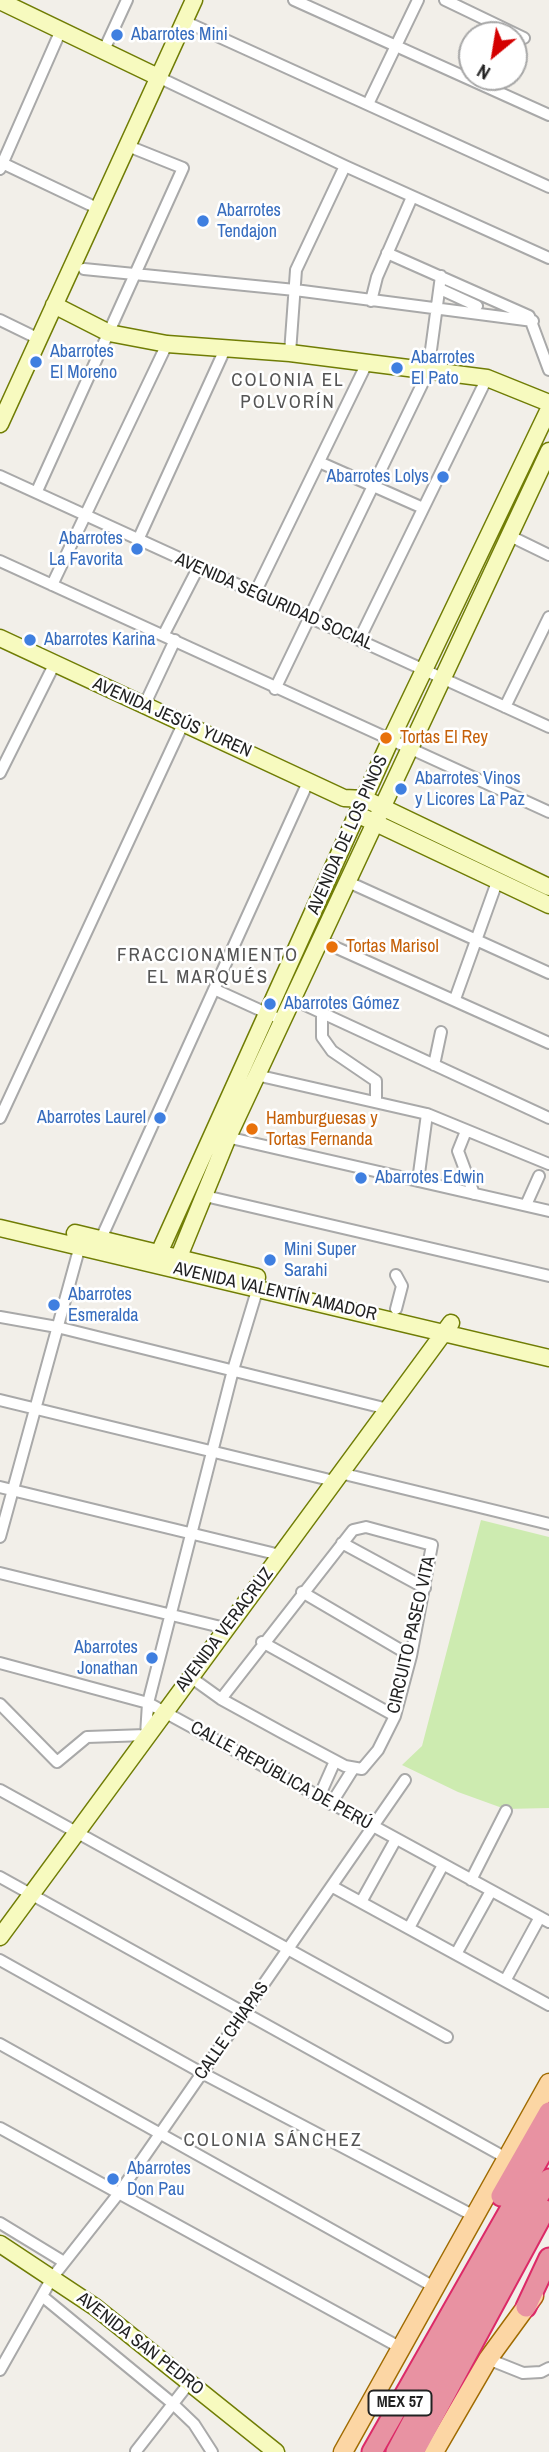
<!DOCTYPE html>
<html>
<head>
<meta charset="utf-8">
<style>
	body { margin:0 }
	#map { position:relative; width:549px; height:2452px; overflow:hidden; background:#f2efe9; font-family:"Archivo Narrow",sans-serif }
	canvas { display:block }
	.north { position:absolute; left:458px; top:21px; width:70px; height:70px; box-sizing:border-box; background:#fff; border:2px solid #a7a7a7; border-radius:50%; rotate:210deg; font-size:19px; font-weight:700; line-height:28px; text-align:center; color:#222 }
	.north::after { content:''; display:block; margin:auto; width:24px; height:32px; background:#d40000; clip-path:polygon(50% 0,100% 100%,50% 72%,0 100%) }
</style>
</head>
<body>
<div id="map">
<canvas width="549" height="2452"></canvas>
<div class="north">N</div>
</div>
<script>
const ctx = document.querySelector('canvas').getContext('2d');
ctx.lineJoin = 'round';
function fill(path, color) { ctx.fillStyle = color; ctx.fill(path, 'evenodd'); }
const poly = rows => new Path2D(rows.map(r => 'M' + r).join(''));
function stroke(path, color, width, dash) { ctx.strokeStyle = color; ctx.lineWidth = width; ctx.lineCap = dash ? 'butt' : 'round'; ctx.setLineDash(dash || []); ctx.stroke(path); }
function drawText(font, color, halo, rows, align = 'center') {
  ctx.font = font + ' "Archivo Narrow",sans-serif'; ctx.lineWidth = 5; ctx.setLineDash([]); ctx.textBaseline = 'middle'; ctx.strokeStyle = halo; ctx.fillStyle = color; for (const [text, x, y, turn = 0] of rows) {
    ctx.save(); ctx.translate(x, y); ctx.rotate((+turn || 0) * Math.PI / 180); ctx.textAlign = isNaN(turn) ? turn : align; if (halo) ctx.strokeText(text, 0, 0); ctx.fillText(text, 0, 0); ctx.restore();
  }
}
fill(poly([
	[481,1520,549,1537,549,1808,505,1809,458,1792,402,1765,422,1746]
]), '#cdebb0');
const street = poly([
	[294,0,549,115],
	[445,0,524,38],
	[184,21,549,187],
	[104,50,127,0],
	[158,77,345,166,549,258],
	[368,104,418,0],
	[0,162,99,209],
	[0,169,61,30],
	[387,253,529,316,549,370],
	[84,269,295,290,533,321],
	[440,289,477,306],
	[371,301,377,277,412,197],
	[0,320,39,339],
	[290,353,296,270,345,166],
	[319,462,423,508],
	[0,476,549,727],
	[37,491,183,168,128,146],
	[508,535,549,555],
	[138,540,226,347],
	[0,561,549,812],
	[52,585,167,344],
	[255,593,366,365],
	[164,634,198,568],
	[359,640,487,378],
	[275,689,428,372,441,276],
	[144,706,175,640],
	[505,707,549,617],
	[0,773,54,665],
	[346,881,549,973],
	[319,940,549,1043],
	[216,990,273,1016],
	[292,999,549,1118],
	[455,999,497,882],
	[322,1014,322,1037,332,1051,376,1081,376,1102],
	[434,1065,441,1032],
	[256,1075,427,1114,549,1164],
	[0,1118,183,724],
	[466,1131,458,1151,474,1194],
	[222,1136,549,1211],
	[418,1181,427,1114],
	[205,1196,549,1276],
	[526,1205,539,1176],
	[99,1243,309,780],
	[396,1309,402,1286,396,1275],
	[0,1317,57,1327,388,1409],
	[0,1400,334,1481],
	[340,1473,549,1524],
	[0,1487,280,1555],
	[0,1537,81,1242],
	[342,1543,425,1588],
	[0,1573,225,1628],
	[302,1592,411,1656],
	[262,1642,395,1716],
	[0,1663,148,1703,549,1922],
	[189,1676,221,1699,283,1733,345,1766,362,1769,378,1750,395,1716,411,1656,432,1545,366,1527,353,1530,221,1699],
	[0,1704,57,1762,87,1737,146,1735,148,1703,233,1370,259,1284],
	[0,1790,447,2037],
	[319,1797,335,1761],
	[331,1804,353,1769],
	[0,1877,508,2159],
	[471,1880,506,1811],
	[333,1887,549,2005],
	[361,1902,396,1839],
	[409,1928,443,1865],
	[456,1954,491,1891],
	[0,1960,202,2073,476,2217],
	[505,1981,540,1917],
	[0,2044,436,2288],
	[0,2128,401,2348],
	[0,2223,64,2262],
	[42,2296,172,2403,194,2424,212,2452],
	[488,2359,523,2373,541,2372,549,2368],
	[0,2370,52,2278,119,2193,405,1780],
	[136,2451,190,2382]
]);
const secondary = poly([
	[0,1,158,77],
	[54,305,109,333,167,344,290,353,487,378,549,403],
	[0,424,194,0],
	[0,638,344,798,365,799,549,887],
	[365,818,549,905],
	[0,1228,549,1358],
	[75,1233,257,1277],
	[154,1264,390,741,549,409],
	[174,1269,228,1137,549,451],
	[0,1937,451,1323],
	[0,2244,95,2307,276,2452]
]);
const primary = poly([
	[343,2452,549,2083],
	[434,2452,488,2359,534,2296]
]);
const highway = poly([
	[501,2196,549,2112],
	[526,2307,549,2258],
	[372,2452,549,2141],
	[396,2452,484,2287,549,2179],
	[414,2452,545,2210]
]);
stroke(street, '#a9a9a9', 14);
stroke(secondary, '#707d05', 19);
stroke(primary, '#a06b00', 21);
stroke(highway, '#dc2a67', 23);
stroke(street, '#fff', 10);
stroke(secondary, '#f7fabf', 16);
stroke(primary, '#fcd6a4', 18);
stroke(highway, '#e892a2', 19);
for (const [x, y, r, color] of [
	[117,35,7,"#3f7fe0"],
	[203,221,7,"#3f7fe0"],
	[36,362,7,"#3f7fe0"],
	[397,368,7,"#3f7fe0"],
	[443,477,7,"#3f7fe0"],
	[137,549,7,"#3f7fe0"],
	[30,640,7,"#3f7fe0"],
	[386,738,7,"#e8710a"],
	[401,789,7,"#3f7fe0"],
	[332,947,7,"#e8710a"],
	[270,1004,7,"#3f7fe0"],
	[160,1118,7,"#3f7fe0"],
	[252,1129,7,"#e8710a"],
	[361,1178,7,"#3f7fe0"],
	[270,1260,7,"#3f7fe0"],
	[54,1305,7,"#3f7fe0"],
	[152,1658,7,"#3f7fe0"],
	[113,2179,7,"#3f7fe0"]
]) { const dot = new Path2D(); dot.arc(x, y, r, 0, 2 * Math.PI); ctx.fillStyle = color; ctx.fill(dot); stroke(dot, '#fff', 2.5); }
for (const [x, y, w] of [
	[400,2403,63]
]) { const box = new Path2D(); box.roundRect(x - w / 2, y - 12.5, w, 25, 5); ctx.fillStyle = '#fff'; ctx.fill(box); stroke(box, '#222', 2); }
drawText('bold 16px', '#222', null, [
	["MEX 57",400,2403]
]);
drawText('18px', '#366cbe', '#fff', [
	["Abarrotes Mini",131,35],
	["Abarrotes",217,211],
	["Tendajon",217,232],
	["Abarrotes",50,352],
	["El Moreno",50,373],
	["Abarrotes",411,358],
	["El Pato",411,379],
	["Abarrotes Lolys",429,477,"right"],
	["Abarrotes",123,539,"right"],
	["La Favorita",123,560,"right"],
	["Abarrotes Karina",44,640],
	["Abarrotes Vinos",415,779],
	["y Licores La Paz",415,800],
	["Abarrotes Gómez",284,1004],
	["Abarrotes Laurel",146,1118,"right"],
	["Abarrotes Edwin",375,1178],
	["Mini Super",284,1250],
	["Sarahi",284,1271],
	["Abarrotes",68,1295],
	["Esmeralda",68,1316],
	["Abarrotes",138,1648,"right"],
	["Jonathan",138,1669,"right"],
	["Abarrotes",127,2169],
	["Don Pau",127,2190]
], 'left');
drawText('18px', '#222', '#fff', [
	["AVENIDA SEGURIDAD SOCIAL",274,602,24],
	["AVENIDA JESÚS YUREN",172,718,24],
	["AVENIDA DE LOS PINOS",348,835,-66],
	["AVENIDA VALENTÍN AMADOR",275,1292,13],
	["AVENIDA VERACRUZ",225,1630,-53],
	["CIRCUITO PASEO VITA",412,1635,-77],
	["CALLE REPÚBLICA DE PERÚ",281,1776,29],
	["CALLE CHIAPAS",232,2031,-55],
	["AVENIDA SAN PEDRO",140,2344,38]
]);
drawText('18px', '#c56008', '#fff', [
	["Tortas El Rey",400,738],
	["Tortas Marisol",346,947],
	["Hamburguesas y",266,1119],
	["Tortas Fernanda",266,1140]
], 'left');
ctx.letterSpacing = '2px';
drawText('19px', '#555', '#fff', [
	["COLONIA EL",288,381],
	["POLVORÍN",288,403],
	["FRACCIONAMIENTO",208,956],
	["EL MARQUÉS",208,978],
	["COLONIA SÁNCHEZ",273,2141]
]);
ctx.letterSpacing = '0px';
</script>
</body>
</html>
